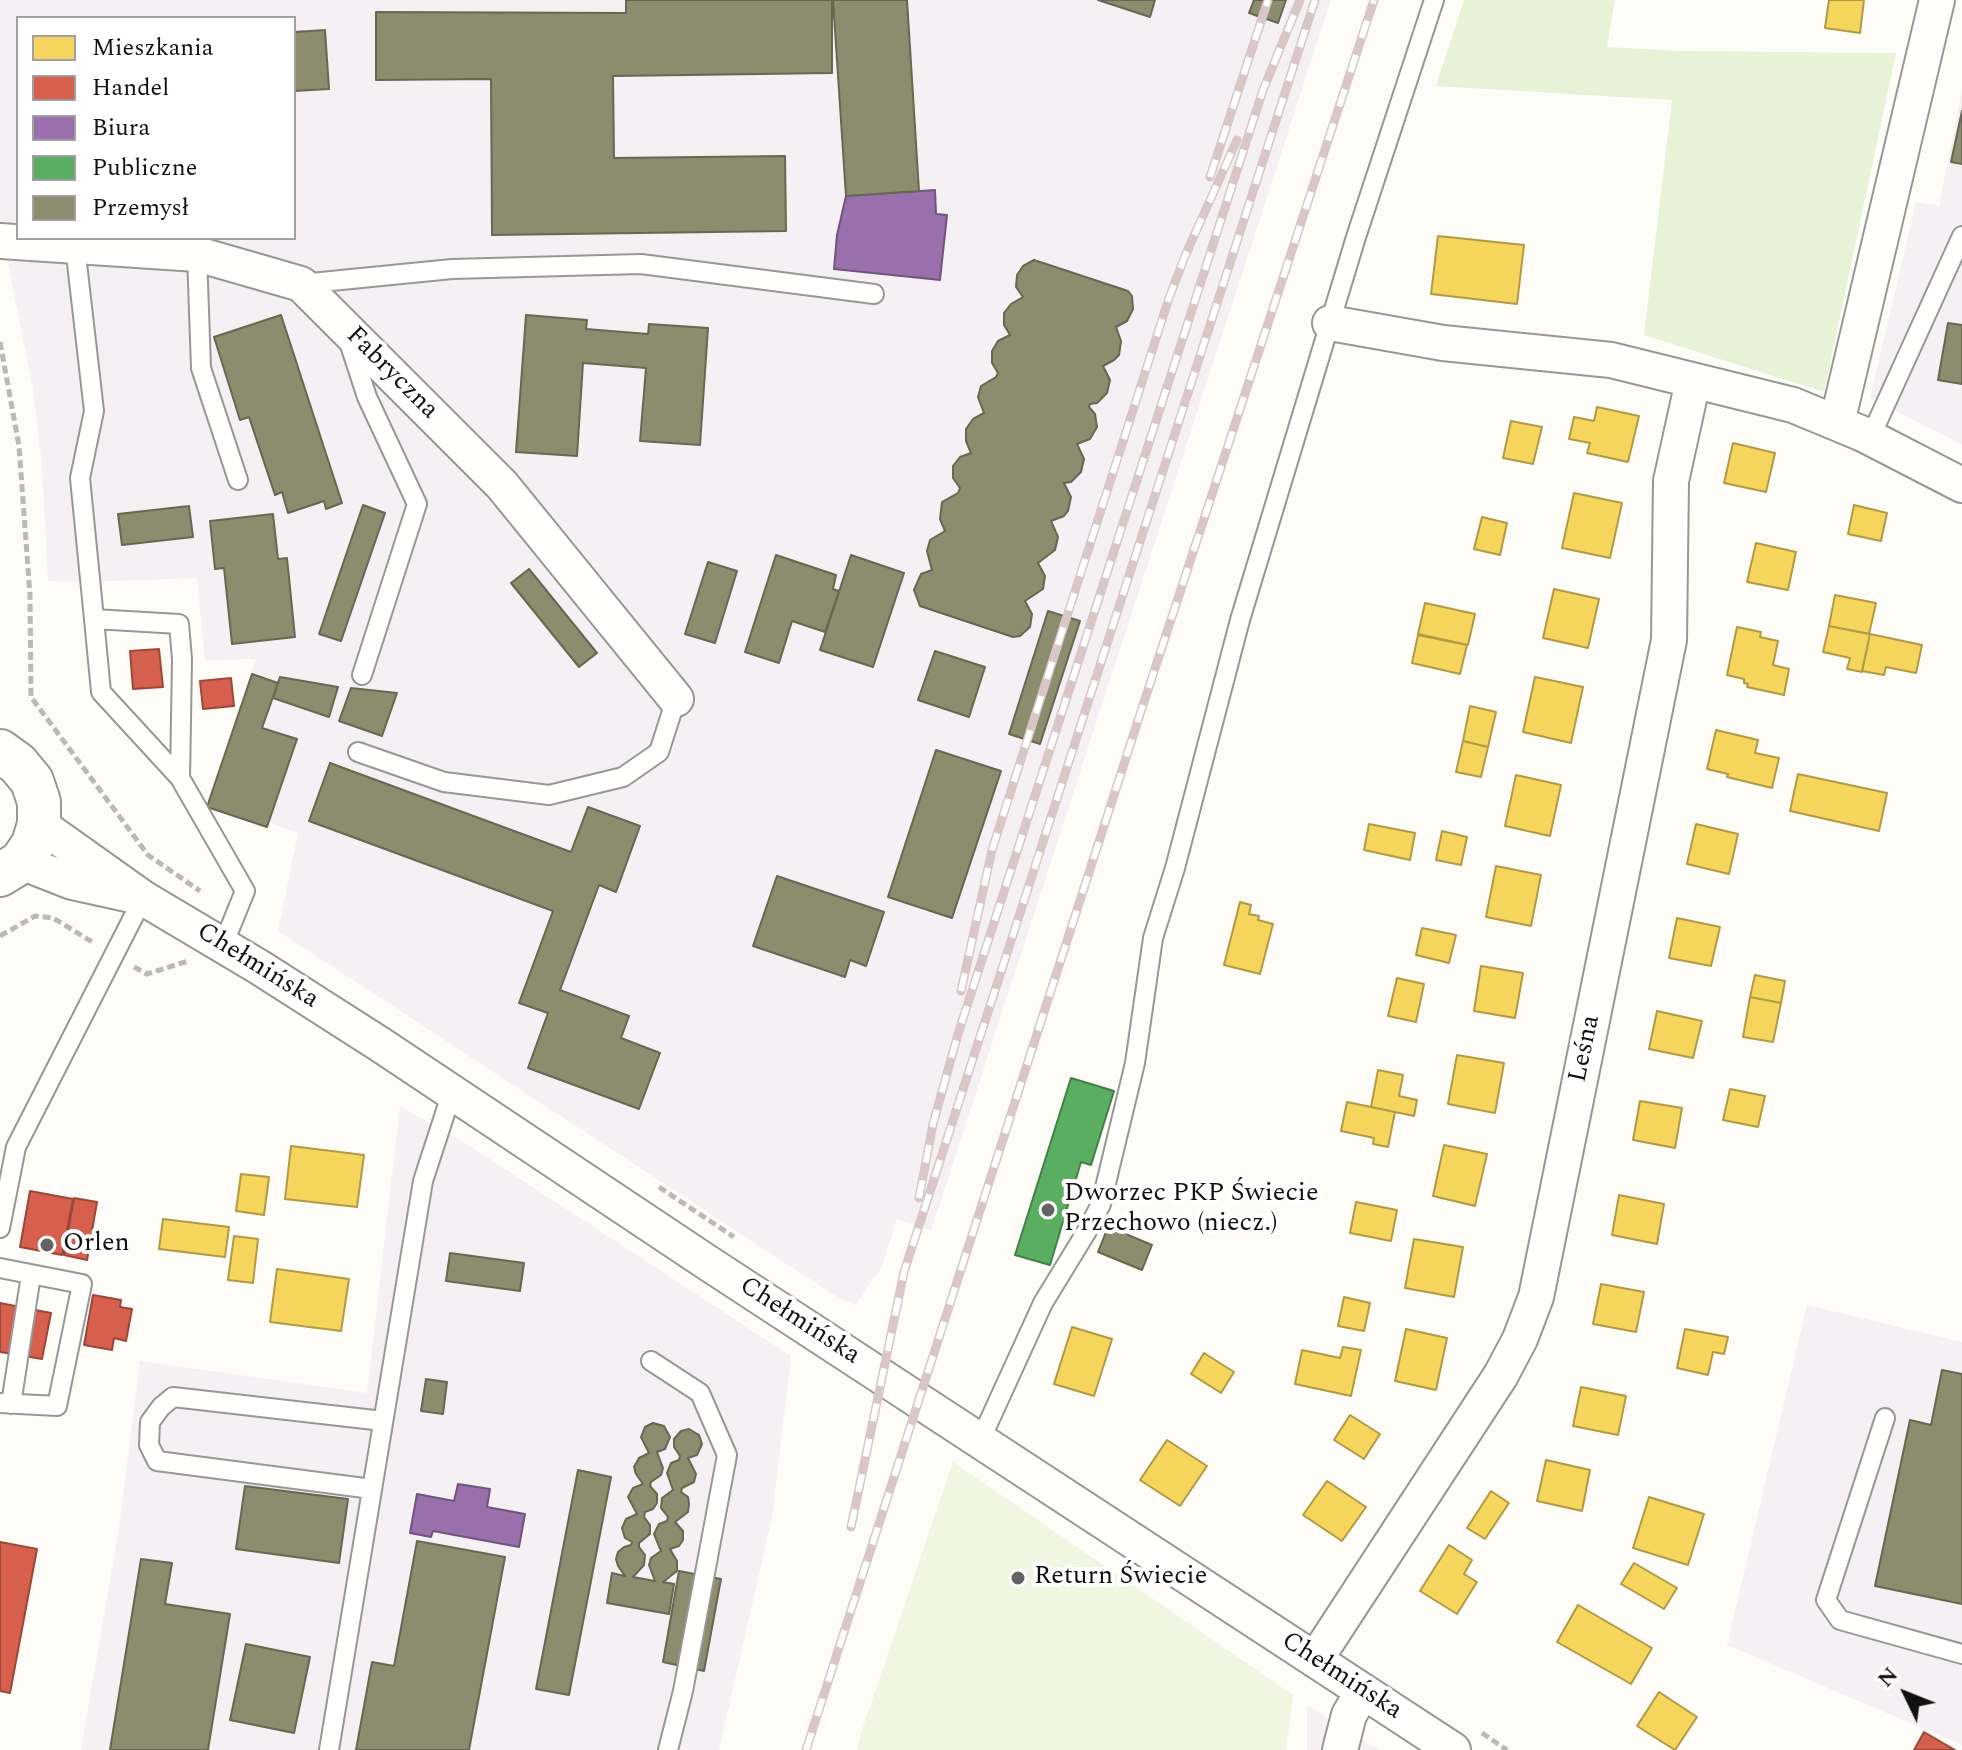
<!DOCTYPE html>
<html>
<head>
<meta charset="utf-8">
<style>
	body { margin:0 }
	#map { position:relative; width:1962px; height:1750px; overflow:hidden; background:#fdfcf7; font-family:Spectral,serif }
	canvas { display:block }
	.legend { position:absolute; left:16px; top:16px; width:280px; height:224px; box-sizing:border-box; background:#fff; border:2px solid #a0a0a0; margin:0; padding:10px 14px; list-style:none; font-size:24px; color:#111 }
	.legend li { display:flex; align-items:center; gap:16px; height:40px }
	.legend b { width:40px; border:2px solid #a0a0a0 }
	.north { position:absolute; left:1866px; top:1654px; width:80px; height:80px; -webkit-text-stroke:6px #fff; paint-order:stroke; rotate:313deg; font-size:22px; font-weight:700; line-height:32px; text-align:center; color:#111 }
	.north::after { content:''; display:block; margin:auto; width:28px; height:36px; background:#111; clip-path:polygon(50% 0,100% 100%,50% 72%,0 100%) }
</style>
</head>
<body>
<div id="map">
<canvas width="1962" height="1750"></canvas>
<ul class="legend">
<li><b style="height:22px;background:#f6d55c"></b>Mieszkania</li>
<li><b style="height:22px;background:#d6604d"></b>Handel</li>
<li><b style="height:22px;background:#9970ab"></b>Biura</li>
<li><b style="height:22px;background:#5aae61"></b>Publiczne</li>
<li><b style="height:22px;background:#8c8c6e"></b>Przemysł</li>
</ul>
<div class="north">N</div>
</div>
<script>
const ctx = document.querySelector('canvas').getContext('2d');
ctx.lineJoin = 'round';
function fill(path, color) { ctx.fillStyle = color; ctx.fill(path, 'evenodd'); }
const poly = rows => new Path2D(rows.map(r => 'M' + r).join(''));
function stroke(path, color, width, dash) { ctx.strokeStyle = color; ctx.lineWidth = width; ctx.lineCap = dash ? 'butt' : 'round'; ctx.setLineDash(dash || []); ctx.stroke(path); }
function drawText(font, color, halo, rows, align = 'center') {
  ctx.font = font + ' Spectral,serif'; ctx.lineWidth = 8; ctx.setLineDash([]); ctx.textBaseline = 'middle'; ctx.strokeStyle = halo; ctx.fillStyle = color; for (const [text, x, y, turn = 0] of rows) {
    ctx.save(); ctx.translate(x, y); ctx.rotate((+turn || 0) * Math.PI / 180); ctx.textAlign = isNaN(turn) ? turn : align; if (halo) ctx.strokeText(text, 0, 0); ctx.fillText(text, 0, 0); ctx.restore();
  }
}
fill(poly([
	[0,0,1331,0,931,1231,897,1219,881,1268,855,1305,834,1295,278,931,298,833,208,799,256,659,205,660,197,578,83,582,48,581,42,466,33,388,0,224],
	[18,18,294,18,294,238,18,238],
	[1962,90,1962,444,1870,398,1916,202,1939,206],
	[400,1106,473,1148,791,1356,772,1517,719,1750,81,1750,119,1528,140,1361,367,1393],
	[1807,1305,1962,1342,1962,1745,1727,1645],
	[1307,1705,1380,1750,1307,1750]
]), '#f5f0f3');
fill(poly([
	[1464,0,1615,0,1607,47,1678,51,1896,53,1824,392,1644,335,1672,100,1436,86]
]), '#e7f3d7');
fill(poly([
	[953,1462,1293,1695,1286,1750,857,1750,861,1733]
]), '#f0f6e1');
const homes = poly([
	[1829,0,1864,0,1860,33,1825,28,1829,0],
	[1438,236,1524,245,1517,304,1431,294,1438,236],
	[1597,407,1639,416,1628,462,1587,453,1590,443,1569,439,1574,417,1594,421,1597,407],
	[1511,421,1542,427,1533,464,1503,458,1511,421],
	[1733,443,1775,453,1766,492,1724,483,1733,443],
	[1574,493,1622,503,1610,558,1562,548,1574,493],
	[1854,505,1887,513,1881,541,1848,534,1854,505],
	[1482,517,1507,523,1500,555,1474,549,1482,517],
	[1756,543,1796,552,1788,590,1747,582,1756,543],
	[1554,589,1599,599,1588,648,1543,638,1554,589],
	[1835,595,1876,603,1869,634,1829,626,1835,595],
	[1425,603,1475,614,1468,645,1418,634,1425,603],
	[1829,626,1870,634,1862,672,1847,669,1850,658,1823,652,1829,626],
	[1737,627,1761,632,1760,637,1778,641,1773,665,1789,669,1784,695,1747,687,1748,684,1744,683,1744,679,1727,675,1737,627],
	[1870,634,1922,645,1916,673,1886,667,1884,675,1862,671,1870,634],
	[1418,635,1467,645,1460,674,1412,663,1418,635],
	[1535,677,1583,687,1571,743,1523,732,1535,677],
	[1470,706,1496,712,1488,747,1463,741,1470,706],
	[1716,730,1758,740,1755,753,1779,758,1772,788,1727,777,1728,774,1707,769,1716,730],
	[1463,741,1488,747,1481,777,1456,772,1463,741],
	[1798,774,1887,793,1879,831,1790,811,1798,774],
	[1516,775,1561,785,1550,836,1505,826,1516,775],
	[1369,824,1415,833,1410,860,1364,850,1369,824],
	[1696,824,1738,834,1729,874,1687,864,1696,824],
	[1442,831,1467,837,1461,865,1436,860,1442,831],
	[1496,866,1541,875,1531,926,1486,917,1496,866],
	[1240,902,1251,905,1249,914,1259,916,1258,920,1273,924,1260,974,1224,965,1240,902],
	[1677,918,1720,927,1711,966,1669,958,1677,918],
	[1422,928,1456,935,1449,963,1416,955,1422,928],
	[1481,966,1523,973,1515,1018,1474,1011,1481,966],
	[1755,975,1785,981,1781,1003,1750,997,1755,975],
	[1397,978,1424,984,1416,1022,1388,1016,1397,978],
	[1750,997,1781,1003,1773,1042,1743,1037,1750,997],
	[1657,1011,1702,1021,1693,1058,1649,1049,1657,1011],
	[1457,1055,1504,1063,1495,1113,1448,1104,1457,1055],
	[1378,1070,1403,1075,1399,1096,1417,1100,1414,1116,1371,1107,1378,1070],
	[1730,1089,1765,1096,1758,1127,1723,1120,1730,1089],
	[1640,1101,1682,1108,1675,1148,1633,1140,1640,1101],
	[1347,1102,1395,1112,1388,1147,1373,1144,1374,1138,1341,1131,1347,1102],
	[1444,1145,1487,1154,1475,1206,1433,1196,1444,1145],
	[291,1146,364,1155,357,1207,285,1199,291,1146],
	[241,1174,269,1177,264,1215,236,1211,241,1174],
	[1619,1195,1664,1204,1657,1244,1612,1235,1619,1195],
	[1356,1202,1397,1210,1391,1241,1350,1233,1356,1202],
	[163,1219,229,1227,225,1257,159,1249,163,1219],
	[234,1236,258,1239,253,1283,228,1280,234,1236],
	[1414,1239,1463,1247,1454,1297,1405,1288,1414,1239],
	[277,1269,349,1279,341,1331,270,1322,277,1269],
	[1601,1284,1644,1292,1636,1332,1593,1324,1601,1284],
	[1344,1297,1370,1303,1364,1331,1338,1326,1344,1297],
	[1072,1327,1112,1339,1094,1396,1054,1384,1072,1327],
	[1406,1329,1447,1338,1436,1390,1395,1381,1406,1329],
	[1685,1329,1728,1337,1724,1354,1713,1352,1708,1375,1677,1368,1685,1329],
	[1343,1347,1361,1350,1351,1396,1295,1384,1302,1350,1340,1358,1343,1347],
	[1204,1353,1234,1372,1221,1393,1191,1374,1204,1353],
	[1581,1387,1626,1396,1618,1435,1573,1426,1581,1387],
	[1350,1415,1380,1434,1364,1459,1334,1440,1350,1415],
	[1167,1440,1207,1466,1180,1506,1140,1480,1167,1440],
	[1546,1460,1590,1470,1582,1511,1537,1501,1546,1460],
	[1327,1481,1366,1507,1342,1541,1303,1515,1327,1481],
	[1491,1491,1509,1503,1485,1539,1467,1528,1491,1491],
	[1649,1497,1704,1514,1688,1565,1633,1548,1649,1497],
	[1449,1545,1472,1560,1464,1574,1477,1582,1457,1614,1420,1591,1449,1545],
	[1634,1563,1677,1588,1664,1609,1621,1584,1634,1563],
	[1578,1605,1652,1648,1631,1684,1557,1642,1578,1605],
	[1659,1692,1697,1717,1675,1750,1637,1726,1659,1692]
]);
fill(homes, '#f6d55c');
stroke(homes, '#b19a46', 2);
const shops = poly([
	[159,649,163,687,133,689,130,651,159,649],
	[231,678,234,706,203,709,200,681,231,678],
	[30,1191,73,1199,62,1255,20,1247,30,1191],
	[74,1198,97,1202,87,1260,64,1255,74,1198],
	[93,1295,121,1300,120,1307,132,1309,126,1341,114,1338,112,1350,84,1345,93,1295],
	[0,1303,51,1313,42,1359,0,1352,0,1303],
	[0,1542,37,1549,10,1693,0,1691,0,1542],
	[1924,1732,1955,1750,1914,1750,1924,1732]
]);
fill(shops, '#d6604d');
stroke(shops, '#9b483b', 2);
const offices = poly([
	[935,190,936,214,947,215,940,280,834,269,837,235,846,196,935,190],
	[458,1484,490,1489,487,1507,525,1514,519,1547,433,1531,431,1537,410,1533,417,1494,454,1501,458,1484]
]);
fill(offices, '#9970ab');
stroke(offices, '#70547d', 2);
const public = poly([
	[1071,1078,1114,1091,1091,1165,1081,1162,1050,1265,1015,1255,1071,1078]
]);
fill(public, '#5aae61');
stroke(public, '#447f49', 2);
const industry = poly([
	[626,0,832,0,832,73,613,76,614,158,785,156,786,231,492,235,491,79,376,80,376,12,626,13,626,0],
	[833,0,907,0,919,191,846,196,833,0],
	[1098,0,1155,0,1150,17,1098,0],
	[1254,0,1286,0,1278,23,1249,13,1254,0],
	[325,30,329,89,294,91,294,32,325,30],
	[1962,111,1962,164,1951,162,1962,111],
	[1034,260,1128,291,1132,296,1133,309,1127,321,1116,327,1121,341,1119,355,1114,360,1103,366,1110,380,1107,393,1097,403,1090,404,1089,407,1095,414,1097,427,1090,439,1077,444,1084,459,1081,472,1071,482,1064,483,1071,497,1068,511,1064,516,1051,521,1058,537,1055,550,1038,563,1045,576,1043,589,1025,601,1032,614,1030,627,1020,636,1013,637,920,606,914,590,921,574,932,570,927,551,930,540,945,531,940,519,942,502,958,493,960,488,953,478,953,466,960,457,971,453,966,441,966,429,973,419,984,413,978,397,981,386,996,377,998,373,992,363,992,351,998,341,1010,335,1004,325,1004,313,1011,304,1023,297,1016,287,1017,275,1023,266,1034,260],
	[281,315,342,503,326,509,324,501,288,513,282,492,275,495,249,417,240,420,214,337,281,315],
	[526,315,587,320,586,329,648,334,649,324,708,328,700,445,640,441,646,368,583,363,577,456,516,452,526,315],
	[1948,323,1962,325,1962,384,1938,380,1948,323],
	[363,505,385,513,341,641,319,634,363,505],
	[189,506,193,537,122,545,118,514,189,506],
	[273,514,278,559,287,558,295,637,232,644,224,568,215,569,210,521,273,514],
	[776,555,836,575,833,589,839,591,825,632,792,621,779,663,745,652,776,555],
	[851,555,904,573,873,667,820,650,851,555],
	[708,562,737,571,715,643,685,634,708,562],
	[529,569,597,653,579,667,511,583,529,569],
	[1048,611,1080,621,1040,744,1009,734,1048,611],
	[935,651,985,667,969,717,918,700,935,651],
	[252,674,278,683,262,728,297,739,267,827,207,807,252,674],
	[280,677,338,687,329,717,273,698,280,677],
	[351,688,397,693,382,736,339,721,351,688],
	[936,750,1001,771,952,918,888,897,936,750],
	[330,763,571,852,588,807,640,826,616,892,599,885,560,990,629,1016,621,1038,660,1053,639,1109,528,1068,548,1013,519,1003,553,911,309,821,330,763],
	[777,876,884,912,866,966,850,960,845,977,753,946,777,876],
	[1110,1222,1130,1230,1128,1235,1152,1245,1142,1270,1098,1252,1110,1222],
	[450,1253,524,1263,520,1291,446,1281,450,1253],
	[1942,1370,1962,1374,1962,1604,1875,1586,1910,1420,1931,1425,1942,1370],
	[426,1379,447,1382,443,1414,421,1411,426,1379],
	[653,1423,664,1426,670,1437,665,1449,657,1452,663,1468,661,1475,651,1482,650,1486,657,1494,657,1503,653,1509,645,1512,644,1517,650,1525,650,1534,639,1543,639,1547,645,1555,644,1565,633,1577,655,1581,649,1565,651,1558,661,1551,654,1534,659,1524,667,1521,668,1517,661,1508,662,1498,673,1490,667,1473,671,1463,679,1460,680,1456,674,1447,674,1439,681,1431,689,1429,699,1435,702,1444,697,1455,688,1458,696,1474,694,1482,682,1488,681,1492,688,1497,689,1504,688,1512,675,1522,683,1531,683,1540,679,1546,670,1549,677,1561,677,1571,663,1582,674,1584,669,1614,607,1603,612,1573,625,1576,618,1566,616,1559,618,1552,624,1547,631,1545,632,1542,625,1538,622,1528,626,1519,637,1514,628,1497,633,1488,643,1484,636,1474,634,1467,639,1458,649,1453,641,1437,645,1427,653,1423],
	[578,1470,611,1477,569,1695,536,1689,578,1470],
	[245,1486,348,1499,339,1563,236,1549,245,1486],
	[417,1541,505,1557,469,1750,356,1750,372,1662,394,1666,417,1541],
	[141,1559,172,1563,165,1604,230,1614,208,1750,110,1750,141,1559],
	[679,1571,721,1579,704,1671,663,1662,679,1571],
	[246,1644,310,1657,294,1733,230,1720,246,1644]
]);
fill(industry, '#8c8c6e');
stroke(industry, '#676752', 2);
const service = poly([
	[75,246,94,411,80,478,94,619],
	[197,254,201,368,238,480],
	[301,284,452,269,641,264,874,294],
	[349,342,367,397,417,504,362,675],
	[1870,438,1962,236],
	[358,752,444,782,549,795,623,777,659,752,676,699],
	[180,778,182,659,179,624,94,619,101,692,180,778,245,891,223,945],
	[0,1228,16,1147,143,898],
	[0,1268,82,1284,57,1406,0,1403],
	[651,1361,700,1393,727,1455,683,1691,668,1750],
	[11,1404,31,1275],
	[1885,1418,1826,1600,1840,1620,1962,1654],
	[980,1441,1043,1303,1087,1231,1101,1204,1135,1063,1153,938,1175,868,1240,620,1356,237,1434,0],
	[372,1489,157,1461,149,1445,150,1422,161,1407,173,1397,383,1421],
	[329,1750,423,1181,452,1092]
]);
const minor = poly([
	[0,241,197,254,301,284,502,485,676,699],
	[1330,323,1443,343,1611,360,1793,405,1863,434,1962,485],
	[1837,423,1937,0],
	[39,824,143,898,259,967,381,1045,708,1263,1453,1750],
	[21,862,72,882,131,895],
	[1315,1660,1501,1375,1520,1339,1536,1297,1669,640,1671,481,1693,381],
	[1340,1750,1349,1715,1363,1691]
]);
const tertiary = poly([
	[0,751,18,764,32,781,39,802,39,824,33,844,21,862,0,875]
]);
stroke(service, '#979795', 22);
stroke(minor, '#979795', 38);
stroke(tertiary, '#979795', 46);
stroke(poly([
	[0,342,19,446,30,595,31,697,148,855,200,891],
	[0,936,35,916,53,918,94,943],
	[134,967,147,974,188,961],
	[659,1187,734,1237],
	[1482,1733,1507,1750]
]), '#b9b9b8', 5, [8, 4]);
stroke(service, '#fffffe', 18);
stroke(minor, '#fffffe', 34);
stroke(tertiary, '#fffffe', 42);
const rail = poly([
	[1210,177,1268,0],
	[961,991,992,850,1169,298,1185,256,1237,140],
	[919,1198,933,1124,958,1034,1263,90,1300,0],
	[851,1527,904,1272,1315,0],
	[806,1750,1144,702,1374,0]
]);
stroke(rail, '#d9c6c7', 9);
stroke(rail, '#fff', 6, [18]);
for (const [x, y, r, color] of [
	[1048,1210,8,"#646362"],
	[47,1245,8,"#646362"],
	[1018,1578,8,"#646362"]
]) { const dot = new Path2D(); dot.arc(x, y, r, 0, 2 * Math.PI); ctx.fillStyle = color; ctx.fill(dot); stroke(dot, '#fff', 3); }
drawText('26px', '#111', '#fff', [
	["Fabryczna",391,374,45],
	["Chełmińska",257,967,32],
	["Leśna",1586,1049,-78],
	["Chełmińska",799,1322,33],
	["Chełmińska",1341,1677,33]
]);
drawText('26px', '#111', '#fff', [
	["Dworzec PKP Świecie",1064,1195],
	["Przechowo (niecz.)",1064,1225],
	["Orlen",63,1245],
	["Return Świecie",1034,1578]
], 'left');
</script>
</body>
</html>
